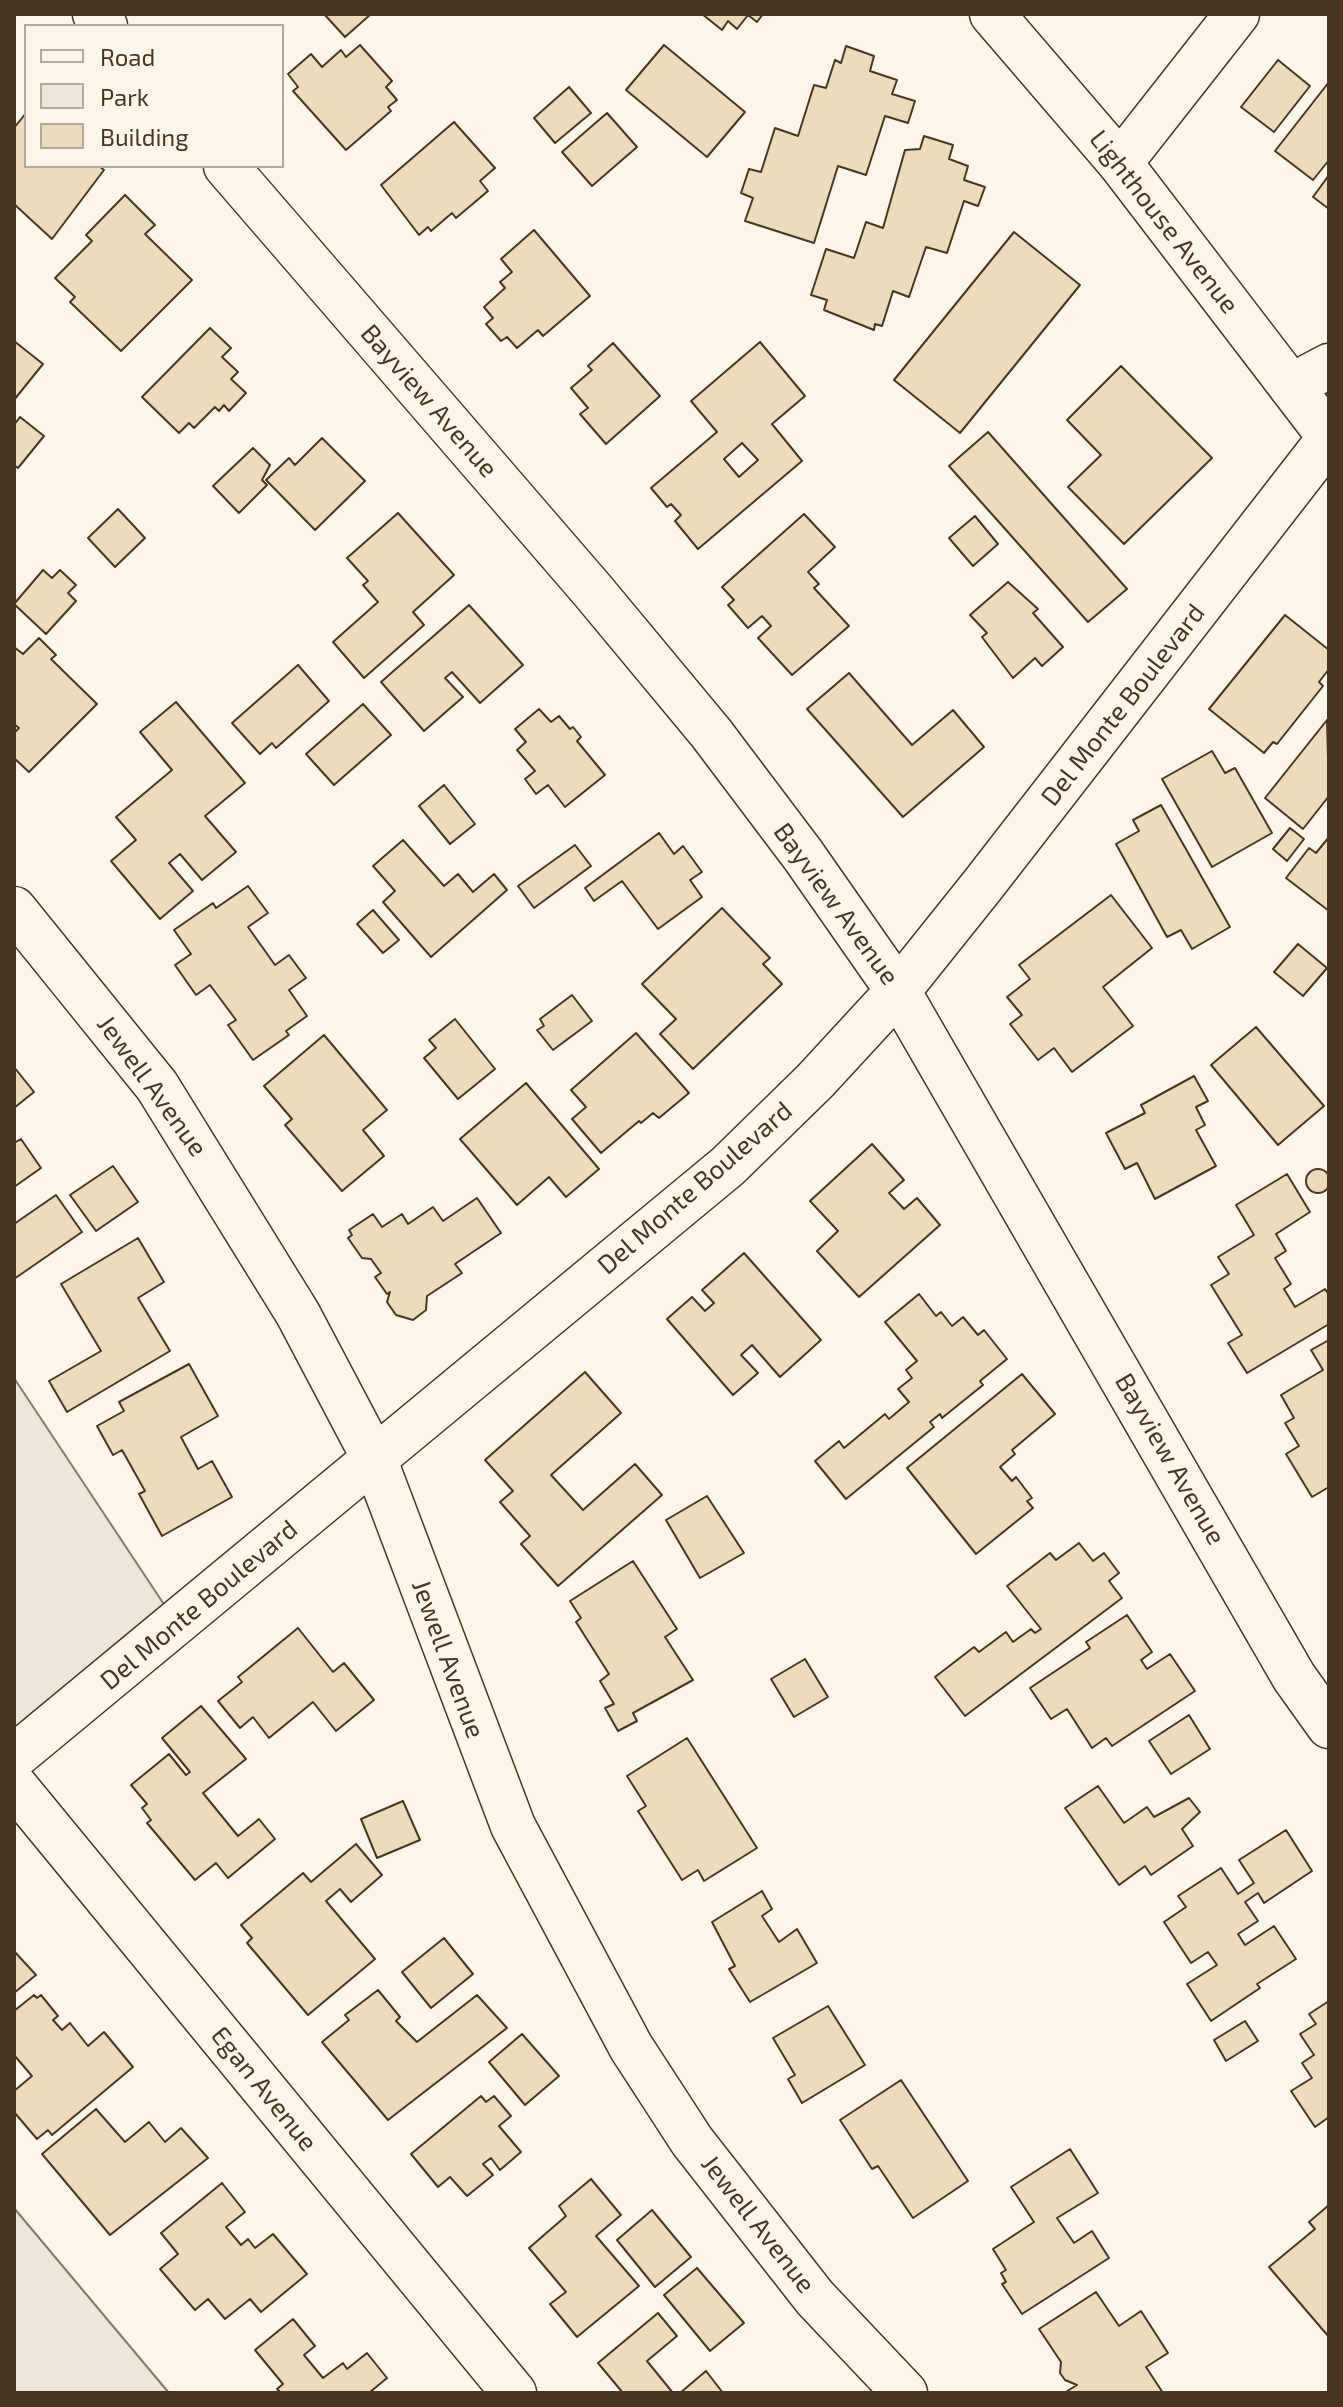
<!DOCTYPE html>
<html>
<head>
<meta charset="utf-8">
<style>
	body { margin:0 }
	#map { position:relative; width:1343px; height:2407px; overflow:hidden; background:#fbf6e9; font-family:"Exo 2",sans-serif }
	canvas { display:block }
	.frame { position:absolute; inset:0; border:16px solid #4a3520; pointer-events:none }
	.legend { position:absolute; left:24px; top:24px; width:260px; height:144px; box-sizing:border-box; background:#fbf6e9; border:2px solid #b4a999; margin:0; padding:10px 14px; list-style:none; font-size:24px; color:#4a3520 }
	.legend li { display:flex; align-items:center; gap:16px; height:40px }
	.legend b { width:40px; border:2px solid #b4a999 }
</style>
</head>
<body>
<div id="map">
<canvas width="1343" height="2407"></canvas>
<div class="frame"></div>
<ul class="legend">
<li><b style="height:10px;background:#fbf6e9"></b>Road</li>
<li><b style="height:22px;background:#ede6d9"></b>Park</li>
<li><b style="height:22px;background:#ecdcbc"></b>Building</li>
</ul>
</div>
<script>
const ctx = document.querySelector('canvas').getContext('2d');
ctx.lineJoin = 'round';
function fill(path, color) { ctx.fillStyle = color; ctx.fill(path, 'evenodd'); }
const poly = rows => new Path2D(rows.map(r => 'M' + r).join(''));
function stroke(path, color, width, dash) { ctx.strokeStyle = color; ctx.lineWidth = width; ctx.lineCap = dash ? 'butt' : 'round'; ctx.setLineDash(dash || []); ctx.stroke(path); }
function drawText(font, color, halo, rows, align = 'center') {
  ctx.font = font + ' "Exo 2",sans-serif'; ctx.lineWidth = 6; ctx.setLineDash([]); ctx.textBaseline = 'middle'; ctx.strokeStyle = halo; ctx.fillStyle = color; for (const [text, x, y, turn = 0] of rows) {
    ctx.save(); ctx.translate(x, y); ctx.rotate((+turn || 0) * Math.PI / 180); ctx.textAlign = isNaN(turn) ? turn : align; if (halo) ctx.strokeText(text, 0, 0); ctx.fillText(text, 0, 0); ctx.restore();
  }
}
const green = poly([
	[14,1378,177,1624,14,1758,14,1378],
	[14,2208,169,2393,14,2393,14,2208]
]);
fill(green, '#ede6d9');
stroke(green, '#887966', 2);
const building = poly([
	[324,14,371,14,345,37,324,14],
	[702,14,763,14,757,22,748,15,737,29,728,21,722,30,702,14],
	[360,45,392,81,386,87,397,100,388,107,391,111,346,150,293,91,298,87,288,74,311,54,322,67,341,50,346,57,360,45],
	[664,45,745,112,707,157,626,90,664,45],
	[846,46,874,56,870,71,897,80,892,94,915,101,908,123,885,116,866,175,838,166,814,243,745,221,753,198,741,193,749,169,761,172,775,128,798,136,814,85,826,88,835,60,841,63,846,46],
	[1278,60,1310,86,1274,132,1241,107,1278,60],
	[1329,82,1329,160,1313,180,1275,151,1329,82],
	[569,87,591,113,555,143,534,118,569,87],
	[26,113,26,166,99,166,104,170,52,239,14,204,14,128,26,113],
	[607,113,637,147,592,186,562,152,607,113],
	[454,122,495,168,480,181,488,191,456,218,452,213,431,231,428,227,419,235,381,185,454,122],
	[924,136,953,145,949,159,968,166,964,180,985,187,978,206,964,201,947,253,926,247,909,297,893,291,882,326,875,324,874,330,824,310,827,300,811,295,826,249,854,258,866,222,883,228,905,150,920,149,924,136],
	[1329,175,1329,209,1313,197,1329,175],
	[125,195,155,225,145,234,192,280,121,351,70,302,75,297,55,278,92,241,86,235,125,195],
	[534,230,590,296,543,336,538,330,517,348,507,337,501,341,486,324,493,318,484,307,505,288,500,282,512,272,501,259,534,230],
	[1014,232,1080,285,960,433,894,380,1014,232],
	[210,328,231,348,222,357,238,372,231,379,246,393,229,411,224,405,219,411,215,407,194,428,189,423,179,433,142,397,210,328],
	[14,341,43,364,14,400,14,341],
	[760,342,805,396,772,424,802,461,698,549,675,521,681,515,671,504,667,507,651,488,717,432,691,401,760,342],
	[742,443,758,460,739,477,724,459,742,443],
	[613,343,660,396,606,444,580,414,588,408,571,388,592,370,588,366,613,343],
	[1121,366,1212,458,1124,544,1068,487,1101,455,1067,420,1121,366],
	[20,417,44,436,18,468,14,465,14,425,20,417],
	[988,432,1127,589,1088,622,949,466,988,432],
	[322,438,365,481,315,530,266,480,289,458,295,465,322,438],
	[253,448,270,465,262,480,267,485,239,513,213,486,253,448],
	[118,509,145,538,115,567,88,538,118,509],
	[398,513,454,575,413,612,424,625,364,678,333,642,378,602,363,585,368,581,347,558,398,513],
	[804,514,835,547,808,572,819,584,814,588,849,626,792,675,758,638,771,626,762,616,748,628,728,605,734,600,722,587,804,514],
	[975,516,998,544,973,566,949,538,975,516],
	[43,570,52,578,60,570,76,585,68,593,76,601,46,634,14,604,43,570],
	[1008,582,1038,609,1033,613,1063,647,1042,666,1035,658,1013,678,982,637,987,633,970,615,1008,582],
	[469,605,523,665,480,703,452,672,445,678,463,697,424,731,381,682,469,605],
	[1285,615,1329,650,1329,669,1319,682,1323,686,1277,744,1273,742,1264,753,1209,709,1285,615],
	[39,638,56,655,51,659,97,704,29,772,14,758,14,733,19,728,14,724,14,647,23,654,39,638],
	[298,665,329,701,276,748,272,743,260,754,232,723,298,665],
	[849,673,912,745,953,710,984,747,903,817,807,709,849,673],
	[176,702,245,783,205,816,236,852,202,880,180,854,169,863,193,891,160,919,111,861,136,840,116,817,172,770,140,732,176,702],
	[363,704,391,735,334,785,306,754,363,704],
	[539,709,551,722,559,716,570,729,573,727,581,737,577,741,605,775,565,807,548,785,536,794,525,779,535,771,517,750,526,742,515,729,539,709],
	[1327,720,1329,796,1303,829,1265,798,1327,720],
	[1212,751,1225,773,1235,768,1272,833,1212,867,1162,779,1212,751],
	[444,785,475,824,450,844,419,806,444,785],
	[1161,805,1230,927,1192,949,1181,930,1167,937,1116,844,1139,831,1133,820,1161,805],
	[1290,828,1304,839,1287,861,1273,849,1290,828],
	[659,833,674,854,683,846,702,872,690,880,702,897,658,929,622,881,594,901,585,888,659,833],
	[1329,837,1329,911,1286,878,1309,848,1316,853,1329,837],
	[403,840,444,886,458,874,473,892,494,874,507,890,431,957,383,902,395,891,373,866,403,840],
	[575,845,591,866,534,908,518,886,575,845],
	[248,886,268,913,248,927,275,965,289,955,306,978,289,990,307,1016,286,1031,289,1035,253,1060,228,1025,236,1020,210,985,196,995,175,965,191,954,174,930,213,903,216,908,248,886],
	[1111,895,1152,948,1103,987,1133,1026,1072,1072,1054,1048,1038,1060,1010,1024,1022,1015,1007,997,1030,979,1019,965,1111,895],
	[722,908,770,958,763,964,782,984,693,1069,660,1034,676,1019,642,984,722,908],
	[373,910,399,940,383,953,357,924,373,910],
	[1298,944,1327,968,1303,996,1274,972,1298,944],
	[572,995,592,1021,553,1050,537,1030,544,1026,540,1019,572,995],
	[455,1019,495,1069,458,1099,424,1058,436,1048,429,1040,455,1019],
	[1256,1027,1324,1106,1278,1145,1211,1065,1256,1027],
	[636,1033,689,1093,659,1118,653,1113,641,1123,639,1121,601,1153,572,1119,586,1107,571,1090,636,1033],
	[324,1035,387,1110,363,1130,384,1156,342,1191,285,1125,292,1119,264,1086,324,1035],
	[14,1067,34,1092,14,1108,14,1067],
	[1194,1076,1208,1101,1196,1107,1205,1125,1196,1130,1216,1166,1155,1199,1137,1163,1125,1169,1106,1133,1145,1113,1141,1105,1194,1076],
	[526,1083,599,1169,566,1197,549,1177,517,1205,460,1139,526,1083],
	[21,1139,41,1168,14,1187,14,1143,21,1139],
	[872,1144,904,1180,889,1193,904,1209,917,1198,940,1225,859,1297,817,1251,838,1231,810,1201,872,1144],
	[113,1166,138,1202,96,1231,70,1195,113,1166],
	'1306 1181a12 12 0 1 1 24 0a12 12 0 1 1-24 0Z',
	[1287,1174,1310,1212,1276,1234,1286,1251,1275,1258,1291,1284,1284,1289,1295,1307,1325,1289,1329,1295,1329,1324,1247,1373,1228,1343,1242,1335,1211,1285,1229,1274,1218,1257,1254,1235,1236,1205,1287,1174],
	[56,1195,82,1232,14,1279,14,1224,56,1195],
	[477,1198,501,1233,455,1264,462,1273,427,1296,426,1310,413,1320,396,1315,387,1302,390,1292,387,1294,375,1277,381,1273,371,1259,362,1258,348,1238,352,1235,349,1230,373,1214,382,1227,402,1214,408,1224,433,1207,443,1221,477,1198],
	[138,1238,164,1282,138,1298,170,1351,67,1412,49,1381,101,1351,61,1284,138,1238],
	[744,1253,821,1340,780,1377,752,1345,741,1355,758,1373,733,1395,667,1319,692,1297,705,1311,714,1303,702,1290,744,1253],
	[919,1294,936,1316,941,1312,952,1326,963,1317,978,1335,984,1330,1007,1359,980,1381,983,1385,942,1418,940,1414,930,1422,934,1427,846,1499,815,1461,839,1441,844,1448,885,1414,889,1419,909,1402,898,1389,912,1378,906,1370,917,1361,885,1322,919,1294],
	[1329,1340,1329,1487,1312,1497,1286,1454,1299,1446,1285,1423,1294,1418,1281,1395,1323,1370,1311,1350,1329,1340],
	[189,1364,218,1416,181,1437,198,1469,212,1461,232,1497,162,1536,139,1494,145,1491,122,1450,113,1455,97,1426,124,1411,119,1402,189,1364],
	[585,1372,621,1413,551,1475,583,1510,635,1464,662,1495,558,1586,521,1544,530,1536,500,1502,513,1491,485,1460,585,1372],
	[1022,1374,1055,1414,1012,1450,1015,1454,1000,1467,1012,1481,1016,1477,1032,1498,1027,1501,1033,1508,976,1554,907,1468,1022,1374],
	[707,1496,744,1553,700,1578,666,1520,707,1496],
	[1079,1543,1093,1561,1104,1553,1119,1573,1109,1581,1122,1598,965,1716,935,1677,974,1647,979,1652,1006,1632,1013,1642,1031,1629,1035,1633,1041,1629,1007,1586,1050,1553,1056,1560,1079,1543],
	[633,1561,677,1629,665,1637,693,1680,633,1713,637,1721,618,1731,605,1708,614,1704,600,1681,609,1674,576,1622,581,1618,570,1601,633,1561],
	[1127,1615,1152,1652,1141,1660,1147,1669,1170,1654,1195,1691,1112,1746,1106,1738,1092,1748,1067,1709,1051,1719,1030,1688,1090,1648,1086,1642,1127,1615],
	[298,1628,333,1672,344,1663,374,1700,336,1731,313,1702,269,1738,253,1717,240,1728,218,1701,242,1682,238,1677,298,1628],
	[805,1659,828,1697,794,1717,771,1679,805,1659],
	[201,1706,246,1759,203,1793,238,1836,259,1819,275,1839,228,1878,216,1863,195,1880,147,1823,151,1820,142,1808,147,1804,131,1785,169,1754,186,1775,190,1772,162,1738,201,1706],
	[1189,1715,1210,1749,1171,1774,1149,1741,1189,1715],
	[687,1738,757,1848,704,1881,698,1870,682,1880,638,1811,646,1806,627,1776,687,1738],
	[1098,1786,1124,1823,1147,1807,1154,1817,1189,1798,1200,1812,1182,1829,1193,1846,1151,1875,1145,1866,1119,1885,1065,1808,1098,1786],
	[403,1801,420,1840,377,1858,361,1819,403,1801],
	[1286,1830,1312,1871,1264,1903,1258,1893,1245,1902,1258,1921,1238,1934,1245,1945,1274,1926,1296,1959,1257,1984,1260,1988,1211,2021,1187,1984,1217,1965,1208,1952,1191,1963,1164,1922,1186,1907,1178,1896,1221,1868,1238,1894,1254,1883,1239,1860,1286,1830],
	[356,1844,382,1875,351,1902,340,1889,326,1901,375,1959,308,2015,247,1943,252,1938,241,1925,303,1873,311,1882,356,1844],
	[762,1891,772,1909,762,1916,779,1942,797,1929,817,1963,750,2002,729,1969,735,1966,712,1922,762,1891],
	[444,1938,473,1974,431,2008,402,1972,444,1938],
	[14,1951,36,1975,14,1993,14,1951],
	[378,1990,400,2017,396,2021,417,2042,477,1995,507,2028,388,2120,322,2042,349,2020,345,2015,378,1990],
	[34,1995,37,1998,41,1995,58,2016,53,2020,62,2030,70,2023,88,2046,104,2032,133,2067,52,2135,48,2130,37,2139,14,2112,14,2091,32,2076,14,2055,14,2011,34,1995],
	[1329,2001,1329,2117,1315,2127,1291,2091,1312,2078,1302,2063,1314,2055,1300,2034,1316,2024,1309,2014,1329,2001],
	[828,2006,865,2065,802,2103,788,2079,795,2075,773,2038,828,2006],
	[1245,2021,1258,2041,1226,2061,1214,2040,1245,2021],
	[522,2034,559,2076,525,2105,489,2062,522,2034],
	[901,2080,968,2181,913,2218,878,2166,872,2169,840,2120,901,2080],
	[481,2096,486,2102,494,2096,511,2116,499,2126,521,2152,500,2170,491,2158,483,2164,493,2175,467,2196,450,2177,438,2187,411,2154,481,2096],
	[96,2109,125,2142,149,2122,165,2142,181,2128,208,2158,110,2235,42,2154,96,2109],
	[1070,2149,1098,2193,1057,2218,1074,2243,1092,2231,1109,2258,1022,2314,1002,2284,1006,2282,1001,2273,1006,2270,993,2249,1034,2222,1011,2187,1070,2149],
	[591,2179,621,2215,596,2236,639,2286,577,2337,550,2304,566,2292,529,2248,566,2216,559,2206,591,2179],
	[222,2183,245,2212,226,2227,241,2245,248,2239,255,2248,273,2234,307,2274,261,2312,250,2299,225,2319,208,2299,195,2310,160,2269,178,2254,161,2233,222,2183],
	[1329,2205,1329,2337,1269,2267,1315,2229,1309,2222,1329,2205],
	[652,2210,691,2257,655,2287,617,2240,652,2210],
	[697,2268,744,2323,710,2351,664,2295,697,2268],
	[1096,2292,1119,2326,1141,2311,1168,2353,1146,2367,1163,2393,1064,2393,1077,2385,1065,2380,1060,2373,1061,2362,1039,2329,1096,2292],
	[658,2313,677,2336,647,2361,673,2393,623,2393,598,2363,658,2313],
	[293,2319,315,2346,304,2355,323,2378,343,2363,347,2369,367,2353,387,2378,369,2393,281,2393,277,2389,283,2384,255,2350,293,2319],
	[706,2371,723,2393,680,2393,706,2371]
]);
fill(building, '#ecdcbc');
stroke(building, '#4a3520', 2);
const minor = poly([
	[95,14,105,26],
	[1120,163,1237,14],
	[226,166,593,591,711,733,803,855,898,991,1294,1677,1329,1726],
	[1291,386,1329,366],
	[14,909,157,1086,298,1314,374,1458,513,1826,631,2047,692,2141,815,2298,905,2393],
	[14,1757,728,1166,815,1081,898,991,982,886,1329,439],
	[14,1785,514,2393]
]);
const major = poly([
	[992,14,1120,163,1329,436]
]);
stroke(minor, '#4a3520', 47);
stroke(major, '#4a3520', 47);
stroke(minor, '#fbf6e9', 44);
stroke(major, '#fbf6e9', 44);
drawText('26px', '#4a3520', '#fbf6e9', [
	["Lighthouse Avenue",1164,222,52],
	["Bayview Avenue",429,401,49],
	["Del Monte Boulevard",1123,705,-52],
	["Bayview Avenue",836,904,54],
	["Jewell Avenue",152,1086,54],
	["Del Monte Boulevard",695,1188,-41],
	["Bayview Avenue",1170,1459,60],
	["Del Monte Boulevard",199,1605,-40],
	["Jewell Avenue",448,1659,70],
	["Egan Avenue",264,2089,51],
	["Jewell Avenue",758,2224,52]
]);
</script>
</body>
</html>
